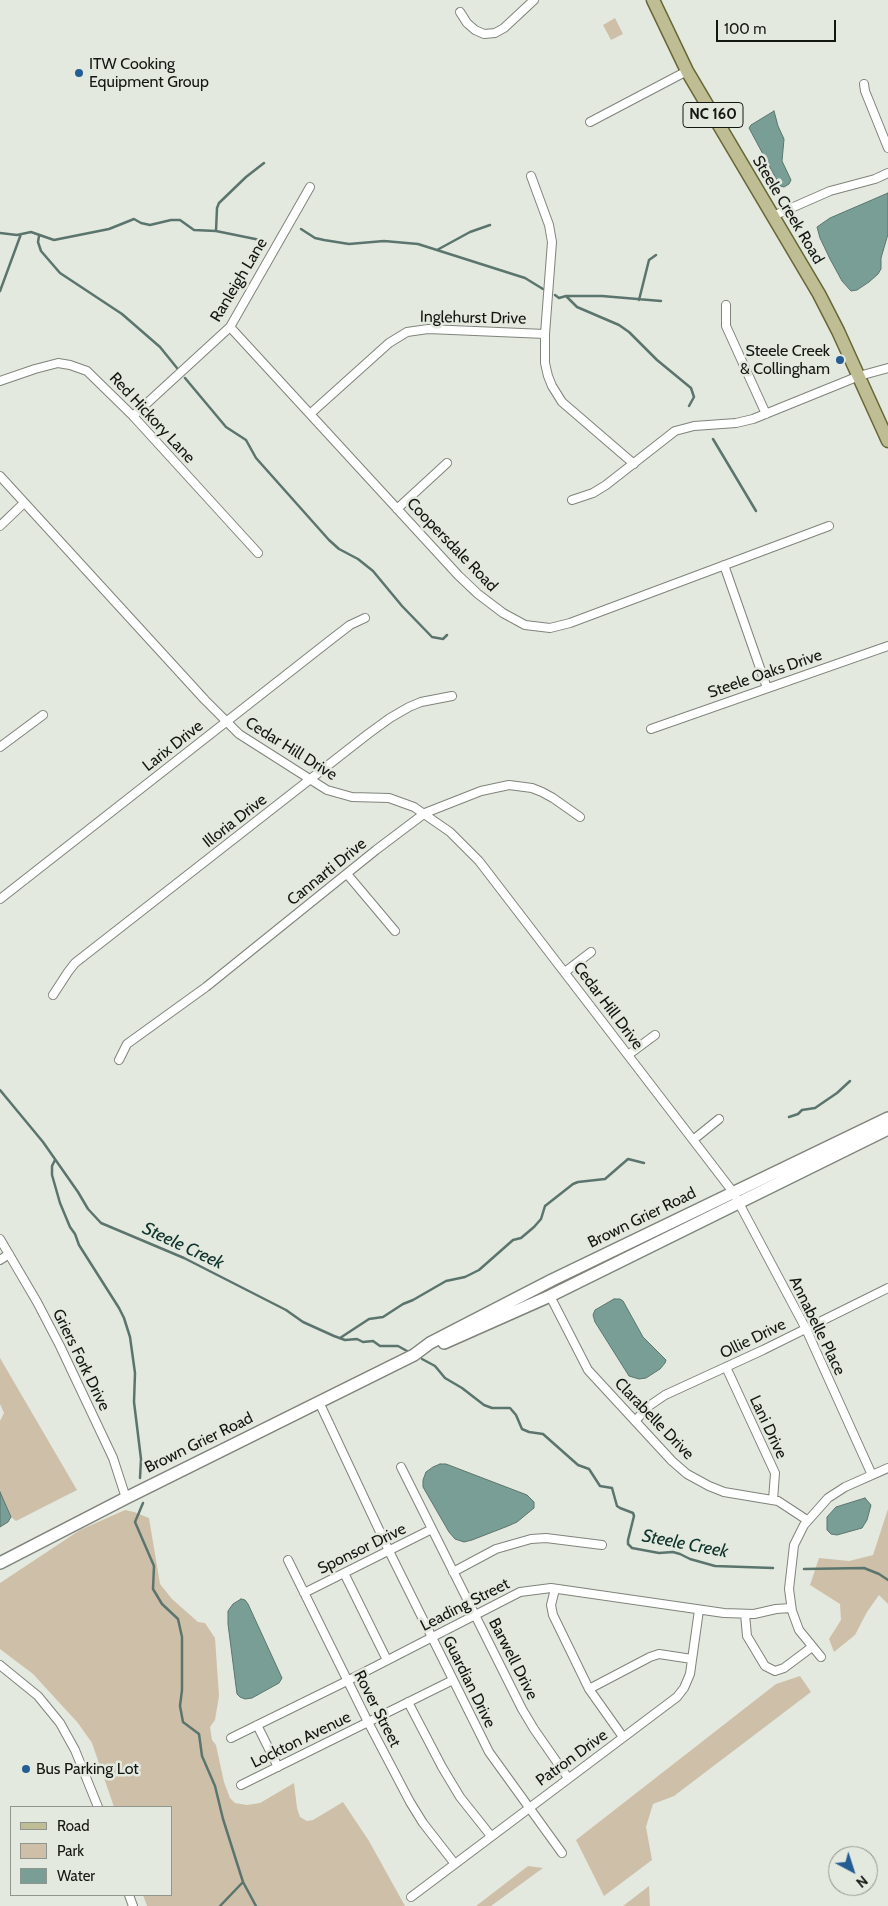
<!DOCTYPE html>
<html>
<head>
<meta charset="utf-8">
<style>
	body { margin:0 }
	#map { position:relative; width:888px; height:1906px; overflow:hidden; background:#e3e9df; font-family:Cabin,sans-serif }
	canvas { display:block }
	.legend { position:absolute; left:10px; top:1806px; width:162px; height:90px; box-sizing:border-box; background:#e3e9df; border:1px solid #90958d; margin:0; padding:6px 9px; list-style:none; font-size:15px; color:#141612 }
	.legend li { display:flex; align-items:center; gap:10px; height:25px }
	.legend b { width:25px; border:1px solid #90958d }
	.north { position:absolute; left:828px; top:1846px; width:50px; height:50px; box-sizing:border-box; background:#e3e9df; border:1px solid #90958d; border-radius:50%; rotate:140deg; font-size:14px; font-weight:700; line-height:20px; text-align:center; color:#141612 }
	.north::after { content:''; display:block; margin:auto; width:18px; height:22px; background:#245c94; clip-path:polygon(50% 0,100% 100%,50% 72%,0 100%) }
	.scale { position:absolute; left:716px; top:20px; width:120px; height:22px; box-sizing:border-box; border:2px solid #141612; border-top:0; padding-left:6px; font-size:15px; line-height:18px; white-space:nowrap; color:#141612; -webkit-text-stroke:4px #e3e9df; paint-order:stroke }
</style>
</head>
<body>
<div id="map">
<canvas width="888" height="1906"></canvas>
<ul class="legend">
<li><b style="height:6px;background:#bfbd93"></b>Road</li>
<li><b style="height:14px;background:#cec0a8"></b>Park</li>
<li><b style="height:14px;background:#799e96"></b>Water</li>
</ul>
<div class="north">N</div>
<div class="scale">100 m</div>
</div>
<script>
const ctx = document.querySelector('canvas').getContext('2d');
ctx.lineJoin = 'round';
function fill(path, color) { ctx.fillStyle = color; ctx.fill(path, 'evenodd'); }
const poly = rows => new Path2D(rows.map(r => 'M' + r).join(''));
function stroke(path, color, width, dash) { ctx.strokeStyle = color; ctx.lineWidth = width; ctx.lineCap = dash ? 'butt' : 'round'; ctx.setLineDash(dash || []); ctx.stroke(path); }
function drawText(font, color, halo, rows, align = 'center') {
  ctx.font = font + ' Cabin,sans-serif'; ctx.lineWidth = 5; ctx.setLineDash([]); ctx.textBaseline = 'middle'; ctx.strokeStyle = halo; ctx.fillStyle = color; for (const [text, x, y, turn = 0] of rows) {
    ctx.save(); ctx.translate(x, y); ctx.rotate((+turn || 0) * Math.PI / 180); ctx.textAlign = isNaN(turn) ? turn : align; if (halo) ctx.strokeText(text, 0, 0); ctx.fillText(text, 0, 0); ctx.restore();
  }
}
fill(poly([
	[615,18,623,34,611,40,603,25],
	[0,1358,77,1490,16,1521,11,1517,0,1492,0,1421,4,1413,0,1404],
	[888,1509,888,1604,879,1595,867,1612,855,1635,834,1652,829,1639,841,1620,840,1604,810,1585,819,1558,849,1561,873,1555],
	[125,1510,134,1512,149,1518,160,1584,172,1599,198,1622,205,1623,215,1638,219,1696,215,1720,210,1727,212,1740,216,1745,224,1782,230,1798,235,1803,247,1805,260,1803,294,1783,297,1808,300,1817,307,1821,313,1820,343,1802,369,1841,405,1906,147,1906,143,1895,171,1895,171,1807,114,1807,92,1743,78,1723,33,1674,0,1649,0,1583,80,1530],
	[800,1676,811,1692,674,1796,653,1804,646,1827,652,1860,604,1896,576,1840,776,1684],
	[528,1866,543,1868,491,1906,476,1906],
	[649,1886,650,1906,623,1906]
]), '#cec0a8');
const water = poly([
	[774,111,778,126,784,139,782,161,791,180,789,184,784,187,780,186,749,128,751,125,774,111],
	[888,193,888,234,881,258,881,269,878,274,869,282,857,290,851,291,842,281,830,259,820,238,817,227,830,218,888,193],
	[614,1299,620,1299,623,1301,643,1337,666,1360,665,1363,660,1369,646,1378,639,1379,629,1376,595,1322,593,1315,595,1310,614,1299],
	[440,1464,446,1464,527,1495,534,1502,534,1508,517,1522,508,1526,472,1540,464,1542,455,1539,449,1532,423,1487,423,1480,426,1472,433,1467,440,1464],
	[0,1492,11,1517,8,1522,0,1527,0,1492],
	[865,1498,871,1505,867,1520,862,1528,837,1535,831,1534,827,1530,827,1517,836,1507,865,1498],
	[241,1599,245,1600,248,1604,282,1678,279,1683,252,1698,245,1699,240,1697,237,1694,228,1624,228,1611,233,1604,241,1599]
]);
fill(water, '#799e96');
stroke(water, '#5b756e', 1);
stroke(poly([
	[301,229,315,238,324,240,349,244,384,241,418,244,525,278,543,289],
	[216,231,217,208,219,203,246,177,264,163],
	[0,233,17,235,31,232,54,240,109,229,134,219,141,223,150,225,171,220,180,220,194,230,216,231,265,241],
	[39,236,38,242,41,251,60,273,122,314,160,347,177,368],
	[437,250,470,232,490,225],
	[0,291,21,234],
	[555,295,559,298,566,296,602,296,661,301],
	[566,296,577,307,619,325,629,332,657,360,691,388,694,397,689,406],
	[639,300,649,260,656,255],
	[185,378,226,427,246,440,256,458,329,540,339,549,358,559,373,571,402,606,432,637,443,639,447,635],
	[713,439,756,511],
	[0,1090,43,1142,78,1192,88,1209,101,1223,184,1258,286,1310,303,1322,334,1336,345,1340,357,1339,363,1342,373,1341,380,1346,398,1346,407,1351],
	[789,1117,798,1114,802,1110,815,1108,837,1093,850,1081],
	[55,1160,52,1166,52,1175,60,1203,70,1227,75,1234,79,1245,119,1308,124,1318,130,1337,135,1373,134,1402,141,1459,140,1478],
	[340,1338,369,1319,383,1317,403,1304,413,1300,446,1281,465,1277,479,1270,513,1240,521,1238,534,1227,541,1219,545,1206,573,1184,578,1182,605,1179,628,1159,644,1163],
	[422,1359,435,1366,445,1378,462,1388,484,1405,492,1408,510,1408,516,1415,522,1429,529,1432,543,1434,578,1465,589,1469,600,1486,612,1488,617,1506,620,1508,633,1513,634,1516,628,1540,628,1544,632,1548,659,1553,673,1552,680,1554,690,1559,715,1566,773,1568],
	[143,1503,135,1522,154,1566,153,1589,162,1604,178,1619,182,1637,182,1690,180,1706,183,1722,199,1734,202,1756,215,1786,223,1819,243,1882,256,1906],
	[804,1569,864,1568,879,1574,888,1580],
	[220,1906,243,1882]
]), '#5b756e', 2.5);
const minor = poly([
	[460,12,467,23,475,30,484,34,495,33,504,28,534,0],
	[864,84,865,91,888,148],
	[590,122,687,71],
	[531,176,549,225,552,242,545,334,545,363,548,376,552,386,562,402,634,464],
	[773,216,830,191,875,179,888,173],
	[726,305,726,326,766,414],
	[230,327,458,575,478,594,503,613,525,625,550,628,570,623,829,526],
	[0,381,35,369,58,363,70,365,87,371,133,416,258,553],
	[310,414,389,343,407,332,428,329,545,334],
	[133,416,230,327,310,187],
	[0,476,205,700,239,734,327,790,352,797,389,798,414,807,450,832,479,861,733,1192,806,1329,872,1475],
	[572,500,593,493,606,485,675,431,694,426,736,423,753,419,859,376,888,368],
	[397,509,447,463],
	[0,526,24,503],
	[724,565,767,688],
	[651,729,888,646],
	[0,747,43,715],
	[347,874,395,931],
	[0,899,328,642,350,625,365,618],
	[565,972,591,952],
	[53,995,68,972,75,963,368,734,390,718,409,707,421,702,452,696],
	[628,1055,655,1035],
	[119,1060,127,1044,206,987,376,850,425,813,481,791,509,785,532,788,542,792,553,798,580,817],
	[693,1140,719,1119],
	[0,1239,37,1302,60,1346,113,1458,126,1498],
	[0,1260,9,1254],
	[550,1296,588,1370,672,1461,687,1474,709,1486,724,1492,778,1501,807,1520],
	[726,1367,775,1473,773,1500],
	[319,1402,389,1551,489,1752,562,1853],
	[635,1421,649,1406,665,1395,763,1350,888,1288],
	[401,1467,522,1709,534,1729,568,1778],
	[288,1560,368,1722,410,1802,423,1823,455,1864],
	[453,1572,496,1549,531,1539,546,1538,602,1545],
	[344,1573,387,1660],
	[555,1589,551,1605,553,1615,589,1689,623,1737],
	[304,1593,432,1529],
	[745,1614,747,1636,765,1666,775,1671,784,1668,812,1647],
	[821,1657,799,1630,792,1611,789,1589,794,1545,804,1525,828,1498,845,1487,888,1468],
	[0,1665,38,1696,60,1723,75,1750,98,1807],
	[589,1689,650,1657,659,1654,692,1659],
	[408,1702,442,1767,460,1797,491,1836],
	[257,1725,278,1767],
	[231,1738,347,1681,520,1592,551,1588,724,1613,754,1614,776,1609,791,1608],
	[241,1785,453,1680],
	[129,1895,133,1906],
	[411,1897,677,1697,684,1688,690,1674,699,1610]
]);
const secondary = poly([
	[444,1343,550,1296,888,1129],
	[0,1563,126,1498,414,1355,430,1343,552,1280,888,1118]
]);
const primary = poly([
	[653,0,687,71,819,294,838,331,888,441]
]);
stroke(minor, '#7f847b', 10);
stroke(secondary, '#7f847b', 14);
stroke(primary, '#676637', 15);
stroke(minor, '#fff', 8);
stroke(secondary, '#fff', 11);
stroke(primary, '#bfbd93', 12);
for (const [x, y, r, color] of [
	[79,73,5,"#245c94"],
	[840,360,5,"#245c94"],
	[26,1769,5,"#245c94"]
]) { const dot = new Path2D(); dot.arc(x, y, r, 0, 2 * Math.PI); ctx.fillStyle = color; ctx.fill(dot); stroke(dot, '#e3e9df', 2); }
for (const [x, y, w] of [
	[713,115,60]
]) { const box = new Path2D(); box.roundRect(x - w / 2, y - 12.5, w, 25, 4); ctx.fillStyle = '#e3e9df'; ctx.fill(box); stroke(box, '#141612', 1); }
drawText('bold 15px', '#141612', null, [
	["NC 160",713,115]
]);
drawText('16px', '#141612', '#e3e9df', [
	["ITW Cooking",89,64],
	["Equipment Group",89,82],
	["Steele Creek",830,351,"right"],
	["& Collingham",830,369,"right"],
	["Bus Parking Lot",36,1769]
], 'left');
drawText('16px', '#141612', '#e3e9df', [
	["Steele Creek Road",788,210,59],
	["Ranleigh Lane",239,280,-59],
	["Inglehurst Drive",473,318,1],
	["Red Hickory Lane",152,418,47],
	["Coopersdale Road",452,545,46],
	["Steele Oaks Drive",765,674,-19],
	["Larix Drive",173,746,-38],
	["Cedar Hill Drive",291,749,32],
	["Illoria Drive",235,821,-38],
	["Cannarti Drive",327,872,-39],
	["Cedar Hill Drive",608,1006,53],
	["Brown Grier Road",642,1218,-26],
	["Annabelle Place",817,1326,64],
	["Ollie Drive",753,1339,-26],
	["Griers Fork Drive",81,1360,64],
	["Clarabelle Drive",654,1419,46],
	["Lani Drive",768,1427,65],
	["Brown Grier Road",199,1443,-26],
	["Sponsor Drive",362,1549,-26],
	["Leading Street",465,1605,-27],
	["Barwell Drive",513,1659,63],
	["Guardian Drive",469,1682,64],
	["Rover Street",377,1709,63],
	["Lockton Avenue",301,1740,-26],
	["Patron Drive",572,1758,-36]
]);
drawText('italic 18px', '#0d332c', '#e3e9df', [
	["Steele Creek",183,1246,25],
	["Steele Creek",685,1544,11]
]);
</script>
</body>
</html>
